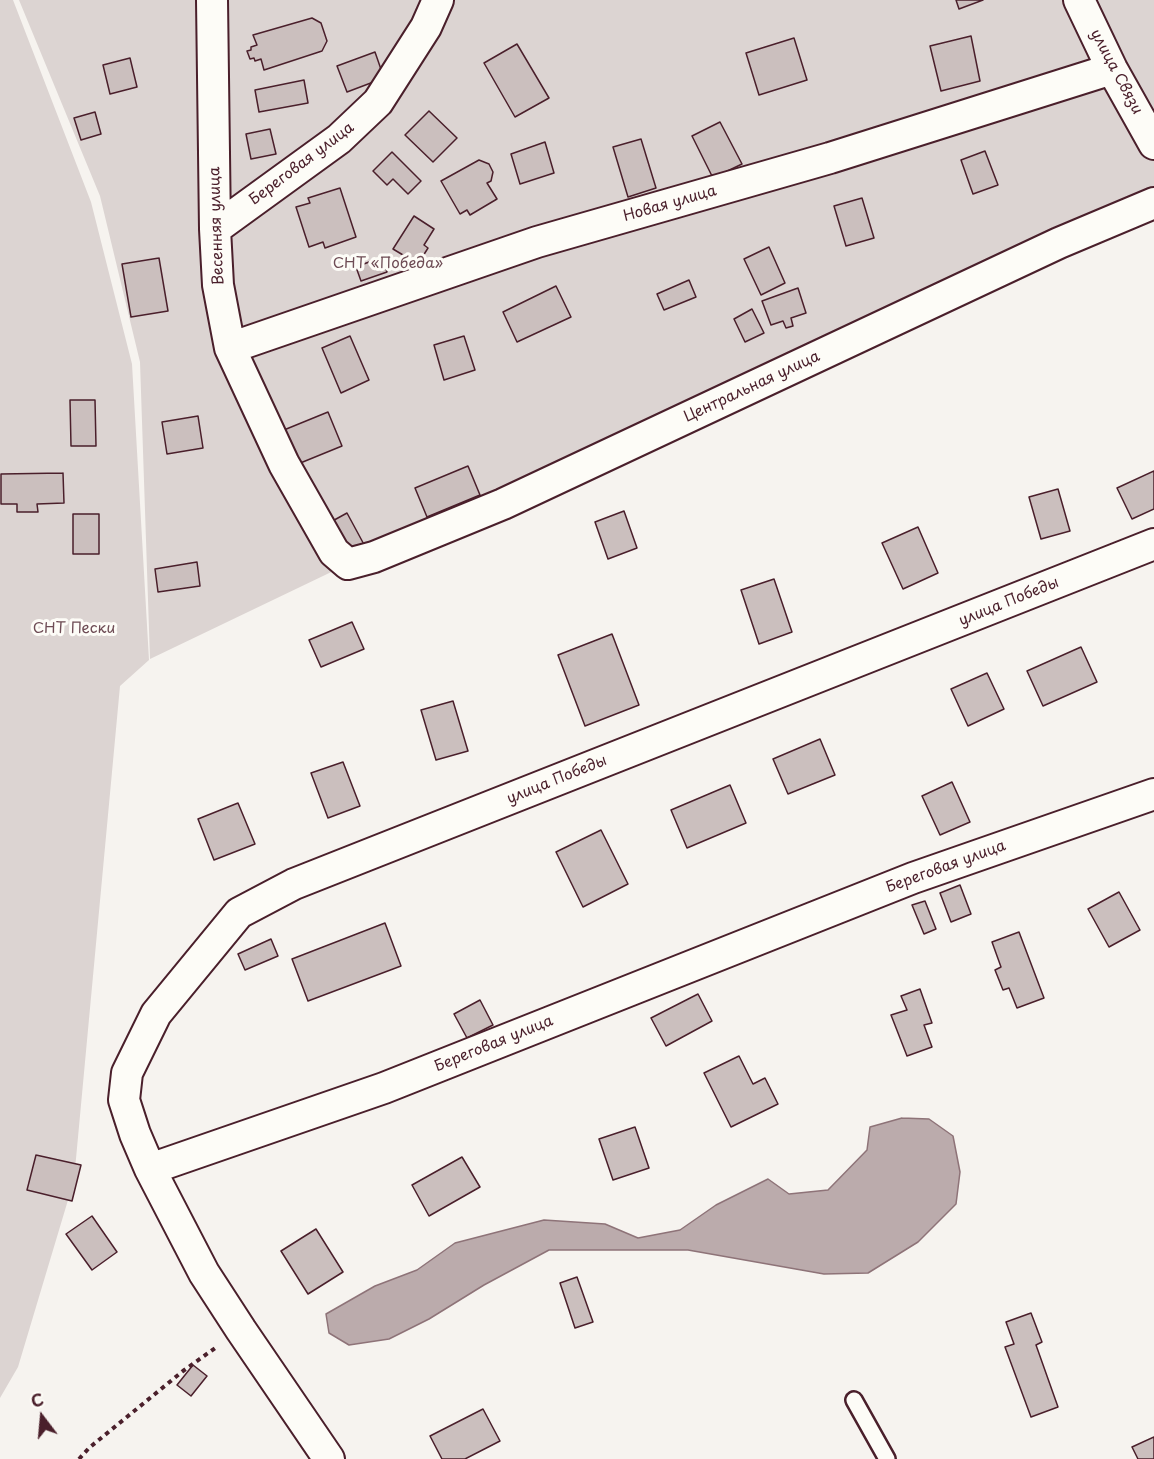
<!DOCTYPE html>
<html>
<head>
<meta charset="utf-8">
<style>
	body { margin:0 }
	#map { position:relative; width:1154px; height:1459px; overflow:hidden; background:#f6f3ef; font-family:"Playpen Sans",sans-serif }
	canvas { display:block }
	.north { position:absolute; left:12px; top:1387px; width:60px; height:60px; -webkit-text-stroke:4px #fdfcf7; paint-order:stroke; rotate:344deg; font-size:16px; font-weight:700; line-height:24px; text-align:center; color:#4a1f2b }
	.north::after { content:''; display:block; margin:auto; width:21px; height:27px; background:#4a1f2b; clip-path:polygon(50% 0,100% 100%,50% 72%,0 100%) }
</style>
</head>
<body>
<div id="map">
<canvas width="1154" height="1459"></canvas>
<div class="north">С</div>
</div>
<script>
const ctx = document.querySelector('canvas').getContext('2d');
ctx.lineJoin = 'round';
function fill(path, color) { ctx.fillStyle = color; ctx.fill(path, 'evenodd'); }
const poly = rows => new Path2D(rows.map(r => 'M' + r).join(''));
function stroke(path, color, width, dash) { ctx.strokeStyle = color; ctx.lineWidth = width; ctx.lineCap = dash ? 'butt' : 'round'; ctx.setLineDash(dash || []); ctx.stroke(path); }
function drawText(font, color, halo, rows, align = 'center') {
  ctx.font = font + ' "Playpen Sans",sans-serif'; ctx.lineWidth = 6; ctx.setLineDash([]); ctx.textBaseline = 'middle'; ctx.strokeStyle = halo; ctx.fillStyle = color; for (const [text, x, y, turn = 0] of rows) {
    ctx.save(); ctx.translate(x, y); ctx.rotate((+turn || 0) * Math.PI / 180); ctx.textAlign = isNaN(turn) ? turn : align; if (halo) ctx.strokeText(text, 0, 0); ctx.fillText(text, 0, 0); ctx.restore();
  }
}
fill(poly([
	[0,0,13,0,91,202,132,364,149,660,120,686,74,1180,18,1367,0,1398],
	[19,0,1154,0,1154,203,348,564,150,659,140,362,100,196]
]), '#dcd4d2');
const water = poly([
	[902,1118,929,1119,953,1136,960,1172,956,1204,918,1242,868,1273,824,1274,688,1250,549,1250,484,1285,429,1319,389,1339,349,1345,329,1333,326,1314,375,1286,417,1270,455,1243,544,1220,605,1224,638,1238,680,1230,716,1205,768,1179,789,1194,828,1190,867,1150,870,1127,902,1118]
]);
fill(water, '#bbabac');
stroke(water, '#8e7378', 1.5);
const building = poly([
	[956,0,983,0,959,9,956,0],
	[312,18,321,23,327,41,322,51,264,70,261,59,255,61,254,58,250,59,247,51,251,50,251,47,257,45,253,35,312,18],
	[971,36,980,81,941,91,930,46,971,36],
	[794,38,807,80,759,95,746,53,794,38],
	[517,44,549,98,515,117,484,63,517,44],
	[375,52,384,78,347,92,337,66,375,52],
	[130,58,137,87,110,94,103,65,130,58],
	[304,80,308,103,259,112,255,90,304,80],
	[429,111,457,138,433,162,405,135,429,111],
	[95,112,101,134,81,140,74,118,95,112],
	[720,122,742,164,713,178,692,136,720,122],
	[270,129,276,154,251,159,246,134,270,129],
	[641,139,656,188,628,197,613,147,641,139],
	[545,142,554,173,520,184,511,154,545,142],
	[985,151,998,185,973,194,961,160,985,151],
	[392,152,421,181,408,194,393,179,387,185,373,171,392,152],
	[479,160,489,164,493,172,491,181,487,183,497,199,470,215,467,210,460,214,441,181,479,160],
	[340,188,356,237,325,248,323,242,309,247,296,207,310,203,308,198,340,188],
	[862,198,874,238,846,246,834,206,862,198],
	[414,216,434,229,424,245,428,248,418,264,393,249,414,216],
	[769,247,785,283,761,295,744,259,769,247],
	[382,257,387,272,361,281,356,267,382,257],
	[159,258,168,311,131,317,122,264,159,258],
	[689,280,696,297,664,310,657,294,689,280],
	[556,286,571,317,517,342,503,312,556,286],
	[798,288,806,313,791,318,793,326,786,328,783,321,771,325,762,301,798,288],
	[752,309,764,333,745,342,734,319,752,309],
	[350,336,369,380,341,393,322,348,350,336],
	[464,336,475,370,444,380,434,345,464,336],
	[70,400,95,400,96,446,71,446,70,400],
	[328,412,342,446,293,466,279,432,328,412],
	[198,416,203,448,167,454,162,422,198,416],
	[468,466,480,495,427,517,415,488,468,466],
	[1154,471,1154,509,1132,519,1117,488,1154,471],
	[63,473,64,503,37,504,38,512,17,512,17,504,1,504,1,474,63,473],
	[1058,489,1070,531,1041,539,1029,497,1058,489],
	[624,511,637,548,608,559,595,522,624,511],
	[347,513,367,550,346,561,327,524,347,513],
	[73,514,99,514,99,554,73,554,73,514],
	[918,527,938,573,903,589,882,543,918,527],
	[197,562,200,586,158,592,155,569,197,562],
	[774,579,792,632,759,644,741,590,774,579],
	[352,622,364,649,321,667,309,640,352,622],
	[612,634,639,705,585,726,558,655,612,634],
	[1081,647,1097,682,1043,706,1027,671,1081,647],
	[987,673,1004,709,968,726,951,689,987,673],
	[453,701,468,751,436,760,421,710,453,701],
	[820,739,835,775,788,794,773,759,820,739],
	[343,762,360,806,328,818,311,773,343,762],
	[952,782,970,822,940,835,922,796,952,782],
	[730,785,746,823,687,848,671,810,730,785],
	[238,803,255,844,214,860,198,819,238,803],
	[601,830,628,884,583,907,556,852,601,830],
	[960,885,971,914,951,922,940,893,960,885],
	[1119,892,1140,930,1109,947,1088,909,1119,892],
	[925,901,936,929,924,934,912,905,925,901],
	[385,923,401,966,308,1001,292,959,385,923],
	[1019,932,1044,998,1017,1008,1009,988,1003,990,995,970,1001,967,992,942,1019,932],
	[271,939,278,956,245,970,238,954,271,939],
	[920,989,932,1023,924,1025,932,1047,907,1056,891,1015,907,1010,901,996,920,989],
	[698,994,712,1021,666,1046,651,1018,698,994],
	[480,1000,493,1025,467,1038,454,1014,480,1000],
	[739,1056,753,1084,765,1078,778,1104,731,1127,704,1073,739,1056],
	[635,1127,649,1168,613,1180,599,1139,635,1127],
	[36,1155,81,1165,72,1201,27,1190,36,1155],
	[462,1157,480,1187,429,1216,412,1185,462,1157],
	[92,1216,117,1252,92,1270,66,1234,92,1216],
	[316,1229,343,1272,308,1294,281,1251,316,1229],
	[577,1277,593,1322,575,1328,560,1283,577,1277],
	[1031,1313,1042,1342,1036,1345,1058,1407,1031,1417,1005,1347,1014,1344,1006,1322,1031,1313],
	[193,1365,207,1376,191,1396,177,1385,193,1365],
	[483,1409,500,1441,465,1459,442,1459,430,1436,483,1409],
	[1154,1437,1154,1459,1138,1459,1132,1447,1154,1437]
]);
fill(building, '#cbbfbe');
stroke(building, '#4a1f2b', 1.5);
const lane = poly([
	[854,1400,887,1459]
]);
const street = poly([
	[212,0,215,229,218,285,230,348,284,464,334,552,348,564,374,557,503,504,1059,243,1154,203],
	[1079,0,1112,69,1154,144],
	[215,229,339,139,378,102,426,27,438,0],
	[230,348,537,242,830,158,1112,69],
	[150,1169,384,1088,913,878,1154,794],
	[329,1459,241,1330,204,1273,150,1169,135,1134,124,1100,127,1073,156,1014,239,913,294,884,1154,544]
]);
stroke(lane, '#4a1f2b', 20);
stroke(street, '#4a1f2b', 34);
stroke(poly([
	[79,1459,89,1448,183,1371,218,1346]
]), '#4a1f2b', 4, [4.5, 4.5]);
stroke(lane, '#fdfcf7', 15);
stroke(street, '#fdfcf7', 30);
drawText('15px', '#4a1f2b', '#fdfcf7', [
	["улица Связи",1116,72,62],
	["Береговая улица",302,164,-37],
	["Новая улица",670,204,-16],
	["Весенняя улица",217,226,-92],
	["Центральная улица",752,387,-25],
	["улица Победы",1009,602,-22],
	["улица Победы",557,780,-22],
	["Береговая улица",946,867,-20],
	["Береговая улица",494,1044,-22]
]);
drawText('15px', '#6e4c55', '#fdfcf7', [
	["СНТ «Победа»",388,264],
	["СНТ Пески",74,629]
]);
</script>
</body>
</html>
